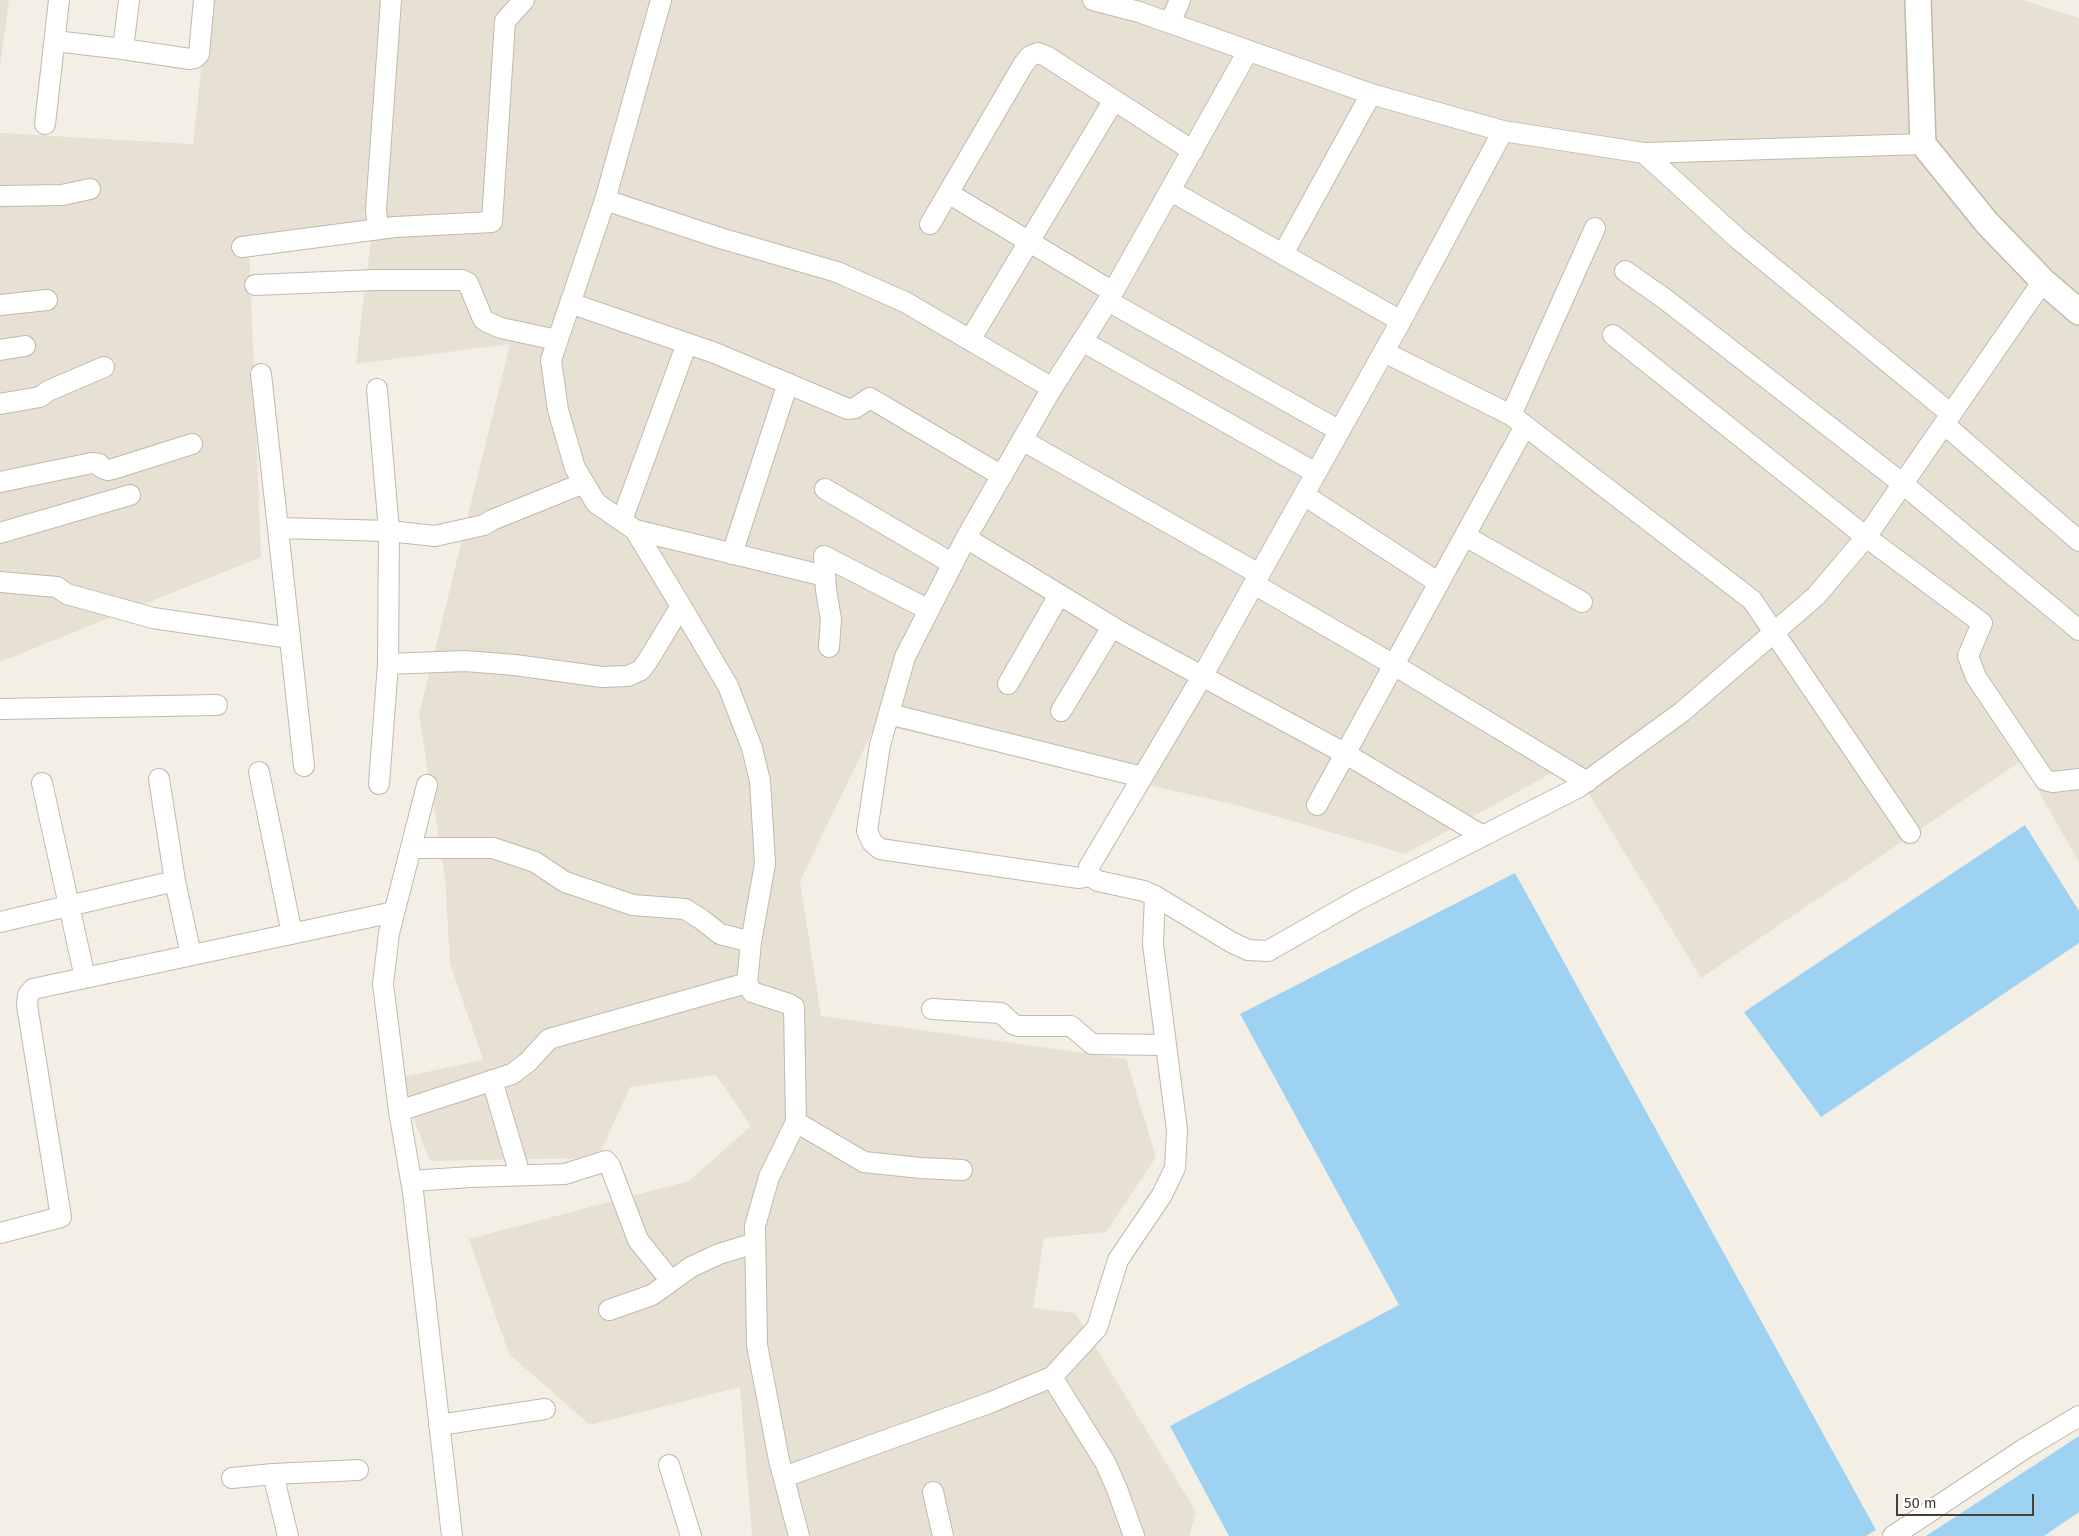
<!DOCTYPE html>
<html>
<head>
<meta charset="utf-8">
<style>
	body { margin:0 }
	#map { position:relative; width:2079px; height:1536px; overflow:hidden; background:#f3efe5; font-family:"Fira Sans",sans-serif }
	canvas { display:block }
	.scale { position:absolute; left:1896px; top:1494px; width:138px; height:22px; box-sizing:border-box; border:2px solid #463f34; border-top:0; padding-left:6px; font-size:15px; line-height:18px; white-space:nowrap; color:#463f34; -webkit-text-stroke:4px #fff; paint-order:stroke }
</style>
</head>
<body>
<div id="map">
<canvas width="2079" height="1536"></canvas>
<div class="scale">50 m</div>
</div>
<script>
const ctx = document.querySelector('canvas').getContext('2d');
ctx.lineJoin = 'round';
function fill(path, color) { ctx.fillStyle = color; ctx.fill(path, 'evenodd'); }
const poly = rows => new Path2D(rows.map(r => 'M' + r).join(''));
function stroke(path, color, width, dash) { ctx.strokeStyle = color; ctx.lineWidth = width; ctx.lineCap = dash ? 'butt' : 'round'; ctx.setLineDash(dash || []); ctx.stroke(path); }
fill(poly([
	[0,0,9,0,0,66],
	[209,0,2022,0,2079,18,2079,862,2021,761,1701,978,1570,763,1405,854,1241,806,876,724,800,881,821,1016,1126,1059,1156,1157,1106,1232,1044,1238,1033,1308,1075,1313,1196,1512,1189,1536,752,1536,740,1387,590,1425,509,1354,469,1239,689,1181,751,1126,716,1075,630,1087,598,1158,430,1161,398,1078,483,1060,450,963,445,877,419,715,510,344,356,364,371,238,249,242,261,557,0,662,0,133,193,144]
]), '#e7e1d3');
fill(poly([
	[2025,825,2079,911,2079,943,1821,1117,1744,1012],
	[1515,873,1876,1530,1866,1536,1229,1536,1170,1426,1399,1305,1240,1014],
	[2079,1436,2079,1512,2044,1536,1926,1536]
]), '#9ed2f3');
const minor = poly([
	[661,0,605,200,551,360,558,410,575,468,596,503,635,530,681,606,728,686,752,748,760,781,765,864,751,942,747,983,752,992,789,1004,794,1007,796,1122,769,1177,755,1226,757,1345,779,1460,799,1536],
	[1093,0,1139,12,1371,94,1503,131,1644,153,1923,144],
	[1170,23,1180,0],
	[55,41,123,49,190,59,195,58,199,54,204,0],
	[123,49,129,0],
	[45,124,59,0],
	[1644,153,1737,238,1951,414],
	[1171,191,1401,321],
	[948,193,1113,292],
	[0,196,62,195,90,189],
	[605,200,720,238,837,272,905,302,1052,388],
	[930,224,1023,65,1030,56,1038,53,1046,56,1193,151],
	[378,229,376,210,391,0],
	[242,247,395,227,492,222,505,21,524,0],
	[1283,254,1371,94],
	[1625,271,1665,299,1903,484,2079,630],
	[255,285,375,280,462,280,468,283,483,319,487,322,501,328,557,340],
	[1108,301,1340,431],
	[570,303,715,353,848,409,855,408,870,398,1002,476],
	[0,305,47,300],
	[1613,335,1866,537,1982,623,1968,656,1976,677,2045,780,2053,782,2079,779],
	[970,340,1114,100],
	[1082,341,1316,473],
	[0,350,25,346],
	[1384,352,1511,415,1752,600,1910,833],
	[261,374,304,766],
	[377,389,389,531,388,664,379,784],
	[0,404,40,397,48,391,104,367],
	[1511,415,1595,228],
	[1944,424,2079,541],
	[1022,440,1259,574],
	[0,482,92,463,99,464,102,468,108,470,113,469,192,444],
	[825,489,953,564],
	[1304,495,1439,583],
	[622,520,687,343],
	[279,528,389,531,435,536,484,525,492,520,584,483],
	[635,530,825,576],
	[0,533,130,495],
	[1465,536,1582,602],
	[966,538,1126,635,1346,754,1483,836],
	[732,554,788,383],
	[0,582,57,587,67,594,153,618,290,638],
	[1254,584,1394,665,1587,782],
	[929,610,905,657,880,745,867,831,872,842,880,849,1079,878,1090,876],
	[829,647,831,619,826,590,824,556,929,610,966,538,1052,388,1108,301,1248,51],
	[388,664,465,661,515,665,602,677,628,676,641,670,647,662,681,606],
	[1008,684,1059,595],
	[0,709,217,705],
	[1061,711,1112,627],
	[889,714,1142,777],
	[259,772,292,934],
	[159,779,175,881,191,955],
	[42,783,85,978],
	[427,785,389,933,383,984,399,1111,413,1192,452,1536],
	[1317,805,1525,426],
	[411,848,493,848,535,862,565,882,633,905,685,909,701,919,720,934,751,942],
	[1155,896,1144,891,1098,881,1090,876,1089,867,1203,675,1401,321,1503,131],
	[0,922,175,881],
	[932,1009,1001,1013,1013,1024,1018,1026,1071,1026,1092,1044,1166,1045],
	[492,1080,520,1175],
	[399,1111,512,1074,528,1062,549,1039,747,983],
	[796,1122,864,1162,921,1168,962,1170],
	[411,1181,471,1177,565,1174,606,1161,610,1166,638,1240,671,1281],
	[0,1233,61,1217,27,1005,28,995,33,989,394,912],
	[609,1310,652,1295,691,1267,719,1254,755,1243],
	[1052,1377,1105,1462,1117,1489,1134,1536],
	[439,1425,545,1409],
	[669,1465,691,1536],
	[273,1474,288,1536],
	[784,1477,989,1403,1052,1377,1097,1328,1118,1260,1162,1195,1175,1168,1177,1130,1153,944,1155,896,1231,942,1248,950,1268,951,1359,899,1579,787,1682,712,1816,596,1866,537,2043,281],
	[232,1478,273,1474,358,1470],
	[933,1492,943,1536],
	[1893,1536,2024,1449,2079,1416]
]);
const tertiary = poly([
	[1918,0,1923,144,1987,223,2043,281,2079,312]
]);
stroke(minor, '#c2b9aa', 22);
stroke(tertiary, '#c2b9aa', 28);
stroke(minor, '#fff', 20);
stroke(tertiary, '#fff', 25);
</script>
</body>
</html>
